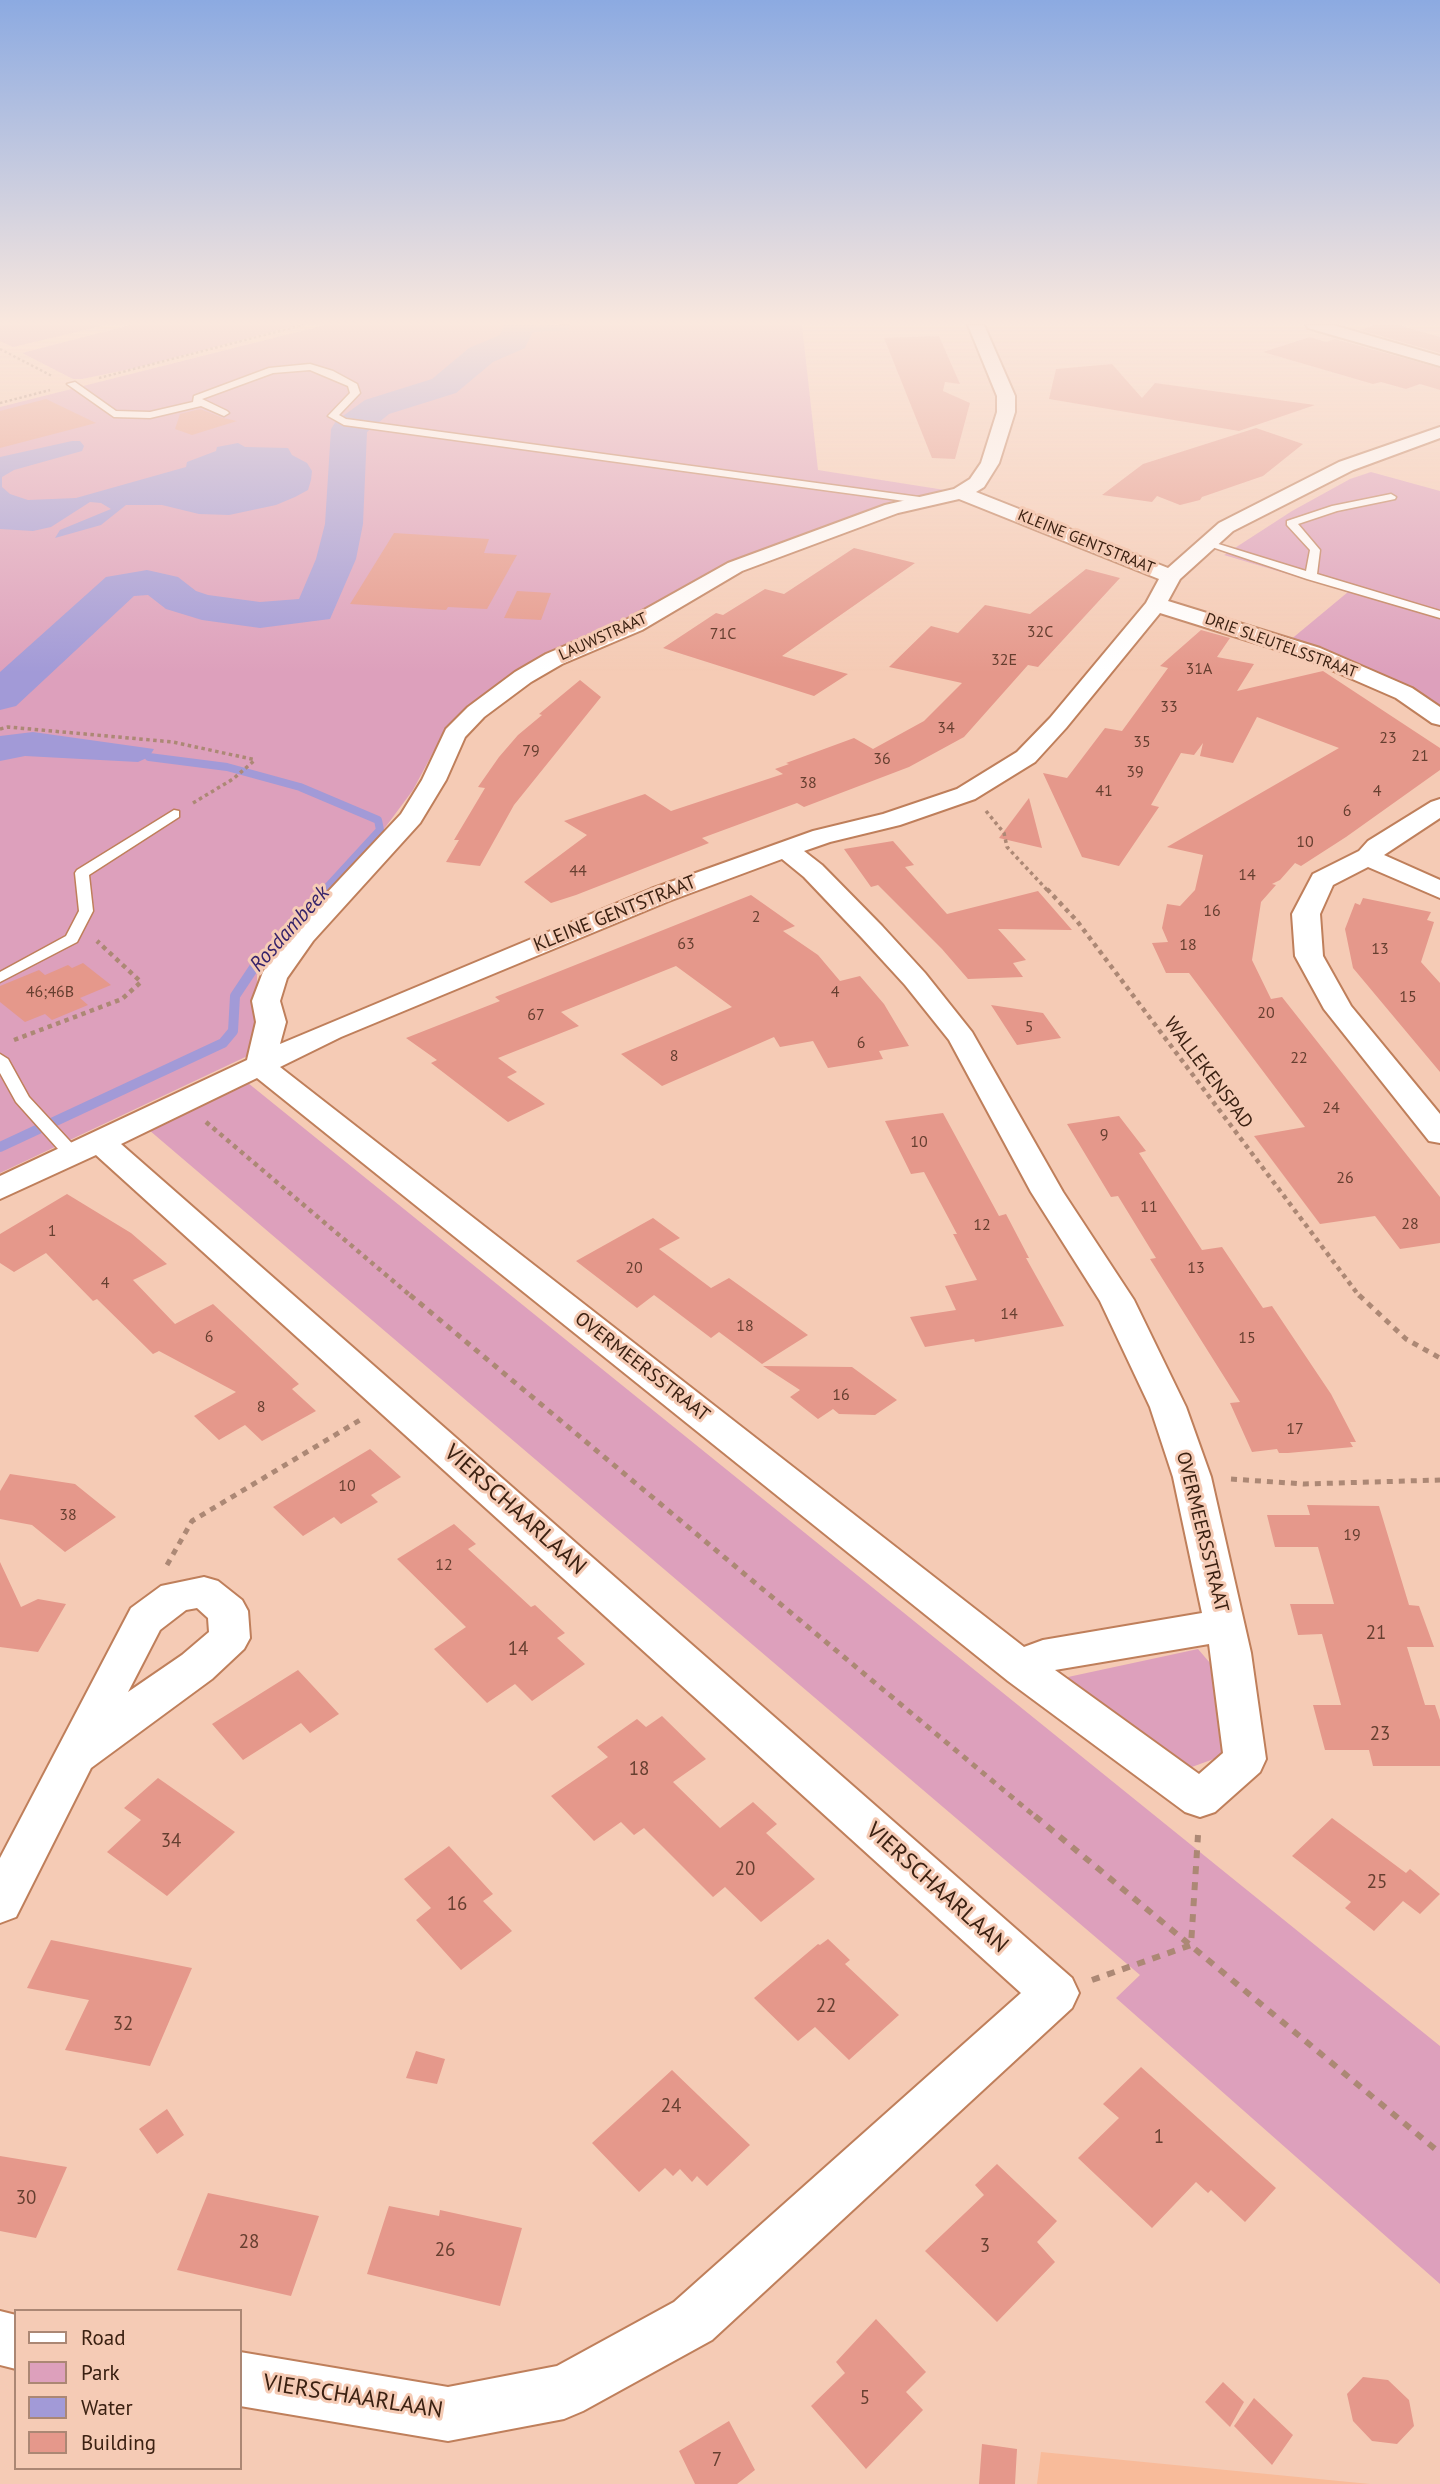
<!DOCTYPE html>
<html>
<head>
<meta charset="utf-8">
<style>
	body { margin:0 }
	#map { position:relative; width:1440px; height:2484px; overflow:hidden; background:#f5cbb5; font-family:"PT Sans",sans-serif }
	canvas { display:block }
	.legend { position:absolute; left:14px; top:2309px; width:228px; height:161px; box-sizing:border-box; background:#f5cbb5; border:2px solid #ab8774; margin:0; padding:9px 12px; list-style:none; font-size:21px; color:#3b2112 }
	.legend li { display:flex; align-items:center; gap:14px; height:35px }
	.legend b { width:35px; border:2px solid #ab8774 }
</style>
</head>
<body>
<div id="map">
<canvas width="1440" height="2484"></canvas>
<ul class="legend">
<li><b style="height:9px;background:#fff"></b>Road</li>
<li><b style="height:19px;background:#dda0bc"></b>Park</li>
<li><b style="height:19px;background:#a29ad7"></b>Water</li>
<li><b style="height:19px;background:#e5988b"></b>Building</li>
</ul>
</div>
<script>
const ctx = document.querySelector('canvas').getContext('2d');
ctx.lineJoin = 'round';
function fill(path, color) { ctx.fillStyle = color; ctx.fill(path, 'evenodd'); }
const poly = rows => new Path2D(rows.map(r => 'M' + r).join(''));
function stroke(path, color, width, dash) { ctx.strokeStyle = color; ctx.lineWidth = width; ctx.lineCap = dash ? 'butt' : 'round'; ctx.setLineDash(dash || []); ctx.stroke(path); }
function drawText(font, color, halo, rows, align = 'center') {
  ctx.font = font + ' "PT Sans",sans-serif'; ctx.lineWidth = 6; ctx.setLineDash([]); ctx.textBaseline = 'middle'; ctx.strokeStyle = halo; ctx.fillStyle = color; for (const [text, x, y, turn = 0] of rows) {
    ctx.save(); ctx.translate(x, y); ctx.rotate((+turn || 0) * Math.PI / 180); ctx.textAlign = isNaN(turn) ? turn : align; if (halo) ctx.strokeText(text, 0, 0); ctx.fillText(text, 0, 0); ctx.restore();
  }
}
fill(poly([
	[1041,2452,1370,2484,1037,2484]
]), '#f8bb9a');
fill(poly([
	[0,325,101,325,102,326,13,347,0,341],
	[130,325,298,325,135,368,82,379,73,379,22,353],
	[325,325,802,325,818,470,951,491,839,524,628,624,521,668,444,732,413,790,338,891,257,975,258,1051,0,1173,0,407],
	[1371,472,1440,491,1440,713,1289,641,1348,592,1224,555,1292,511,1350,479],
	[248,1083,1440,2046,1440,2284,1116,1998,1140,1975,149,1130],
	[1198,1649,1210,1663,1222,1756,1189,1768,1073,1690,1068,1677]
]), '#dda0bc');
fill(poly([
	[72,441,80,441,84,446,82,451,14,470,2,477,2,487,10,494,28,500,76,498,186,467,187,462,216,451,217,447,238,443,245,447,288,448,292,455,307,463,312,471,311,480,308,490,295,497,276,505,229,515,199,514,162,505,126,505,101,525,55,538,60,530,111,509,101,503,90,502,51,527,33,531,0,529,0,457],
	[33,732,154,749,149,757,138,762,25,756,0,761,0,736]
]), '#a29ad7');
stroke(poly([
	[518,330,567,327]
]), '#a29ad7', 6);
stroke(poly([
	[149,757,227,767,300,787,378,820,380,830,324,891]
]), '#a29ad7', 8);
stroke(poly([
	[0,1147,223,1043,233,1031,235,996,255,966,326,889]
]), '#a29ad7', 10);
fill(poly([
	[504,325,536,325,525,348,493,362,456,393,389,414,367,432,363,524,356,559,330,619,260,628,202,620,166,609,148,595,134,596,16,706,0,710,0,672,106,577,147,570,178,577,196,591,208,595,260,602,299,599,316,559,325,524,331,429,336,421,365,400,432,379,469,348,500,335,504,325]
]), '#a29ad7');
fill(poly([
	[1374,325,1399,325,1440,337,1440,353,1360,330],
	[939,336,960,384,945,382,943,391,970,403,955,459,932,458,884,338],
	[1310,337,1326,342,1335,339,1440,368,1440,390,1420,384,1406,389,1381,382,1373,384,1263,352],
	[1112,364,1142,398,1155,383,1315,405,1239,431,1049,399,1056,369],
	[46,399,96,423,0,448,0,411],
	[200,409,223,418,237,421,192,435,175,429,180,414],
	[1256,428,1303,444,1263,476,1202,497,1200,500,1180,505,1157,496,1152,502,1102,495,1143,464],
	[394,533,489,539,484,553,517,555,487,609,448,607,446,610,350,604],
	[854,548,915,563,782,656,848,674,814,696,663,648,716,613,723,615,765,589,784,594],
	[1086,569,1120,578,1038,667,1028,665,964,737,909,767,804,807,797,803,702,838,709,843,576,895,551,903,524,882,587,835,564,821,645,794,671,811,783,774,775,769,789,764,786,763,854,738,873,749,924,721,962,683,889,667,931,626,958,633,985,605,1030,614],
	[517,591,551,593,541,620,504,618],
	[1201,630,1230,638,1217,657,1254,664,1237,691,1323,671,1440,748,1440,770,1346,837,1301,866,1295,863,1280,880,1272,884,1276,885,1261,902,1252,960,1271,999,1282,997,1440,1197,1440,1243,1400,1249,1375,1216,1320,1224,1254,1136,1305,1127,1189,973,1166,973,1152,943,1168,942,1162,928,1167,904,1180,906,1195,890,1203,855,1167,847,1339,748,1257,717,1233,763,1200,756,1203,743,1194,755,1181,753,1151,805,1159,807,1119,866,1082,857,1043,773,1067,778,1105,728,1122,731,1168,668,1160,666],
	[580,680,601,697,514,805,480,866,446,862,459,840,454,840,485,788,478,787,499,757,518,735,542,715,539,714],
	[1029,798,1042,848,999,838],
	[893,841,914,865,905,867,947,914,1038,891,1072,930,998,929,1026,960,1013,963,1023,977,968,979,942,949,878,885,871,887,844,849],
	[751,895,795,926,783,931,818,955,840,981,860,976,884,1004,909,1046,879,1051,883,1059,828,1068,813,1041,780,1047,774,1037,662,1086,621,1054,732,1007,676,966,561,1012,579,1026,498,1058,517,1072,507,1077,545,1104,508,1122,431,1063,437,1060,406,1038,500,1001,495,997],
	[1363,898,1431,912,1427,920,1434,922,1421,962,1440,983,1440,1072,1353,968,1345,929,1355,903,1360,905],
	[83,963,111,985,80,998,88,1005,52,1020,45,1014,25,1022,0,1002,0,986,39,970,45,975,68,965,72,968],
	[991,1005,1043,1013,1061,1038,1017,1045],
	[943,1113,999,1216,1006,1214,1029,1258,1026,1258,1064,1326,975,1342,974,1339,925,1347,910,1317,956,1310,945,1286,977,1280,953,1234,957,1234,924,1172,911,1174,885,1121],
	[1119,1116,1146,1151,1139,1153,1202,1250,1222,1247,1263,1308,1272,1306,1331,1394,1356,1442,1350,1442,1353,1447,1288,1453,1279,1453,1277,1449,1252,1452,1230,1403,1240,1402,1150,1259,1156,1258,1118,1196,1111,1197,1067,1124],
	[67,1194,131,1233,167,1264,133,1280,175,1324,213,1304,299,1384,292,1389,316,1411,262,1441,245,1425,219,1440,194,1416,236,1392,159,1351,153,1354,97,1299,93,1301,46,1253,14,1272,0,1263,0,1234],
	[653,1218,680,1238,659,1249,711,1288,729,1278,808,1335,762,1364,719,1332,711,1338,654,1295,637,1308,576,1261],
	[763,1366,852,1367,897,1400,875,1415,839,1414,833,1409,818,1419,790,1397,800,1390],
	[370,1449,401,1477,371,1495,378,1502,341,1524,334,1517,303,1536,273,1507],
	[10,1474,75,1484,116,1517,65,1552,32,1525,0,1519,0,1491],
	[1307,1505,1379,1506,1409,1605,1419,1606,1434,1647,1407,1647,1425,1705,1435,1705,1440,1720,1440,1766,1373,1766,1369,1750,1325,1750,1313,1705,1341,1705,1322,1634,1298,1635,1290,1604,1334,1604,1318,1547,1275,1547,1267,1515,1310,1515],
	[454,1524,476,1544,468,1549,531,1607,535,1605,565,1633,557,1638,585,1664,532,1701,515,1684,487,1703,434,1649,466,1627,397,1559],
	[0,1562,21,1607,38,1599,66,1604,38,1652,0,1647],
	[298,1670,339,1714,310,1733,301,1723,243,1760,212,1724],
	[662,1716,706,1759,673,1782,720,1828,753,1802,777,1824,766,1833,815,1879,761,1922,725,1887,713,1897,644,1828,634,1835,621,1822,594,1841,551,1796,608,1757,597,1747,637,1719,646,1727],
	[158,1778,235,1832,167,1896,107,1852,141,1820,124,1808],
	[1332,1818,1406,1873,1410,1869,1440,1894,1420,1914,1403,1901,1374,1931,1345,1908,1351,1902,1292,1856],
	[449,1846,493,1894,483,1901,512,1931,461,1970,416,1920,431,1908,404,1879],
	[828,1939,850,1960,845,1964,899,2015,849,2060,815,2027,798,2041,754,1998,818,1944,820,1945],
	[51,1940,192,1968,150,2066,65,2050,89,2000,27,1988],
	[416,2051,445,2059,437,2084,406,2078],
	[1141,2067,1276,2188,1245,2222,1211,2190,1208,2193,1196,2182,1152,2228,1078,2158,1119,2118,1103,2104],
	[672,2070,750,2145,707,2186,697,2176,692,2182,680,2169,673,2176,665,2168,639,2192,592,2143],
	[167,2109,184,2135,157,2154,139,2129],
	[0,2156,67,2167,36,2238,0,2231],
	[997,2164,1057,2221,1037,2242,1055,2262,997,2322,925,2251,984,2195,975,2185],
	[208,2193,319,2216,291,2296,177,2270],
	[389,2206,439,2216,440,2210,522,2228,500,2306,367,2274],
	[876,2319,926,2372,906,2392,923,2410,866,2469,811,2406,845,2373,836,2362],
	[1363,2377,1388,2380,1409,2400,1414,2426,1397,2444,1372,2441,1353,2421,1347,2394],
	[1223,2382,1244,2402,1230,2427,1205,2402],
	[1254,2398,1293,2435,1272,2465,1234,2426],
	[729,2421,755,2470,737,2484,695,2484,679,2451],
	[982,2444,1017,2449,1015,2484,979,2484]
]), '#e5988b');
const lane = poly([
	[310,364,333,371,357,384,360,393,339,415,346,419,927,498,932,501,927,504,344,425,328,416,350,393,348,386,310,370,273,373,202,399,227,411,229,413,224,416,201,406,150,418,114,417,67,384,75,382,116,411,150,412,193,402,194,396,269,368,310,364],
	[1391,494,1396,497,1395,499,1337,511,1298,524,1320,550,1317,574,1440,611,1440,618,1307,579,1203,544,1212,542,1306,571,1310,550,1287,525,1287,521,1332,506,1391,494],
	[174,810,179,811,179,817,89,875,93,911,77,942,0,982,0,972,66,936,79,911,75,873,77,870,174,810],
	[0,1054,8,1059,29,1097,79,1151,81,1155,79,1159,67,1159,16,1102,0,1073,0,1054]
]);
const street = poly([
	[968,325,984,325,1015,396,1015,412,999,463,984,487,976,492,1168,568,1219,523,1339,462,1440,427,1440,438,1353,470,1233,531,1180,579,1168,601,1320,648,1412,688,1440,707,1440,725,1432,723,1396,698,1304,658,1160,613,1066,728,1035,762,975,799,900,825,830,842,804,851,822,865,882,926,925,973,972,1032,1063,1192,1134,1300,1186,1407,1211,1477,1251,1653,1266,1759,1260,1772,1215,1812,1200,1817,1185,1812,1008,1681,257,1078,121,1144,1072,1978,1079,1993,1072,2008,712,2340,583,2411,564,2419,448,2441,240,2406,240,2352,448,2387,557,2366,674,2302,1021,1993,96,1155,0,1199,0,1176,247,1060,256,1022,252,1001,263,972,293,929,401,814,422,780,446,729,468,707,515,672,546,654,626,620,728,563,885,505,954,489,970,479,981,463,997,412,997,396,968,325],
	[959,499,1159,579,1146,603,1050,718,1017,752,957,789,883,814,813,831,651,889,280,1044,286,1022,280,1001,287,978,313,941,420,823,446,780,465,737,484,717,531,682,562,664,642,630,742,571,898,513,959,499],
	[782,859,804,877,862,938,905,985,949,1040,1031,1192,1100,1301,1150,1407,1173,1477,1202,1613,1043,1640,1024,1647,280,1067,341,1037,669,901,782,859],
	[1209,1644,1223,1753,1199,1774,1055,1670,1209,1644],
	[1306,325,1333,325,1440,356,1440,366,1308,328,1306,325],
	[1440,799,1440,818,1384,855,1440,880,1440,898,1368,867,1333,885,1320,914,1323,956,1351,1006,1440,1114,1440,1143,1429,1141,1324,1009,1295,956,1292,914,1313,874,1359,851,1368,841,1431,802,1440,799],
	[204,1577,218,1581,242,1600,248,1611,250,1638,244,1649,212,1679,91,1768,16,1917,0,1923,0,1858,131,1608,161,1586,204,1577],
	[197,1608,208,1618,209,1632,182,1655,128,1692,160,1630,186,1610,197,1608],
	[0,2311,16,2315,16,2369,0,2365,0,2311]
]);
stroke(lane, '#bf7f5b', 3);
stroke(street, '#bf7f5b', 4);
stroke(poly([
	[0,349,52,376],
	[99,378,303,325],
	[0,403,50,390]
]), '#ac8875', 2.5, [2.5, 2.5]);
stroke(poly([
	[0,729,8,727,173,742,256,760],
	[193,803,233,779,255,760],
	[986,811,1004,833,1007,847,1048,891]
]), '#ac8875', 3.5, [3.5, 3.5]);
stroke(poly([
	[1047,889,1077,921,1360,1297],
	[14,1040,122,999,141,982,97,941],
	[206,1122,412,1297]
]), '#ac8875', 4.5, [4.5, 4.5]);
stroke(poly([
	[410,1295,1037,1818],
	[1359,1295,1406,1339,1440,1358],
	[1231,1479,1304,1484,1440,1480],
	[167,1565,192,1521,360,1420]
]), '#ac8875', 5, [6, 6]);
stroke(poly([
	[1035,1816,1440,2153],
	[1092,1980,1191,1945,1198,1835]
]), '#ac8875', 6, [8, 8]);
fill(lane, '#fff');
fill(street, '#fff');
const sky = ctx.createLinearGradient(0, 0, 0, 673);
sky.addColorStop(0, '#8caae1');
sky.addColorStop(0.48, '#fae8de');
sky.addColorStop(1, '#fae8de00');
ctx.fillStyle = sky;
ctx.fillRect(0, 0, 1440, 673);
drawText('16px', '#3b2112', '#f5cbb5', [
	["KLEINE GENTSTRAAT",1086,542,22],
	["LAUWSTRAAT",603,637,-24],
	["DRIE SLEUTELSSTRAAT",1281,646,20]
]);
drawText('16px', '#663f30', null, [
	["32C",1040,632],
	["71C",723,634],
	["32E",1004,660],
	["31A",1199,669],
	["33",1169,707],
	["34",946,728],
	["23",1388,738],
	["35",1142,742],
	["79",531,751],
	["21",1420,756],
	["36",882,759],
	["39",1135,772],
	["38",808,783],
	["41",1104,791],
	["4",1377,791],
	["6",1347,811],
	["10",1305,842],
	["44",578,871],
	["14",1247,875],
	["16",1212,911],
	["2",756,917],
	["63",686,944],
	["18",1188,945],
	["13",1380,949],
	["46;46B",50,992],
	["4",835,992],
	["15",1408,997],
	["20",1266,1013],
	["67",536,1015],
	["5",1029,1027],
	["6",861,1043],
	["8",674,1056],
	["22",1299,1058],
	["24",1331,1108],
	["9",1104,1135],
	["10",919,1142],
	["26",1345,1178],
	["11",1149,1207],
	["28",1410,1224],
	["12",982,1225],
	["1",52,1231],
	["20",634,1268],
	["13",1196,1268],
	["4",105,1283],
	["14",1009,1314],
	["18",745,1326],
	["6",209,1337],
	["15",1247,1338],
	["16",841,1395],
	["8",261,1407],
	["17",1295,1429],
	["10",347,1486],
	["38",68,1515],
	["19",1352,1535],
	["12",444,1565]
]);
drawText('19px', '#3b2112', '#f5cbb5', [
	["KLEINE GENTSTRAAT",615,914,-22],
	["WALLEKENSPAD",1208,1073,53],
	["OVERMEERSSTRAAT",642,1367,38],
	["OVERMEERSSTRAAT",1202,1532,76]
]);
drawText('19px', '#663f30', null, [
	["21",1376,1634],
	["14",518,1650],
	["23",1380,1735],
	["18",639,1770],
	["34",171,1842],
	["20",745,1870],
	["25",1377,1883],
	["16",457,1905],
	["22",826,2007],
	["32",123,2025],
	["24",671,2107],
	["1",1159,2138],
	["30",26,2199],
	["28",249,2243],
	["3",985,2247],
	["26",445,2251],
	["5",865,2399],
	["7",717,2461]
]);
drawText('italic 21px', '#35236a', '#f5cbb5', [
	["Rosdambeek",290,929,-48]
]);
drawText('23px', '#3b2112', '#f5cbb5', [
	["VIERSCHAARLAAN",515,1510,42],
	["VIERSCHAARLAAN",937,1888,42],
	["VIERSCHAARLAAN",353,2397,9]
]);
</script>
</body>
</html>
